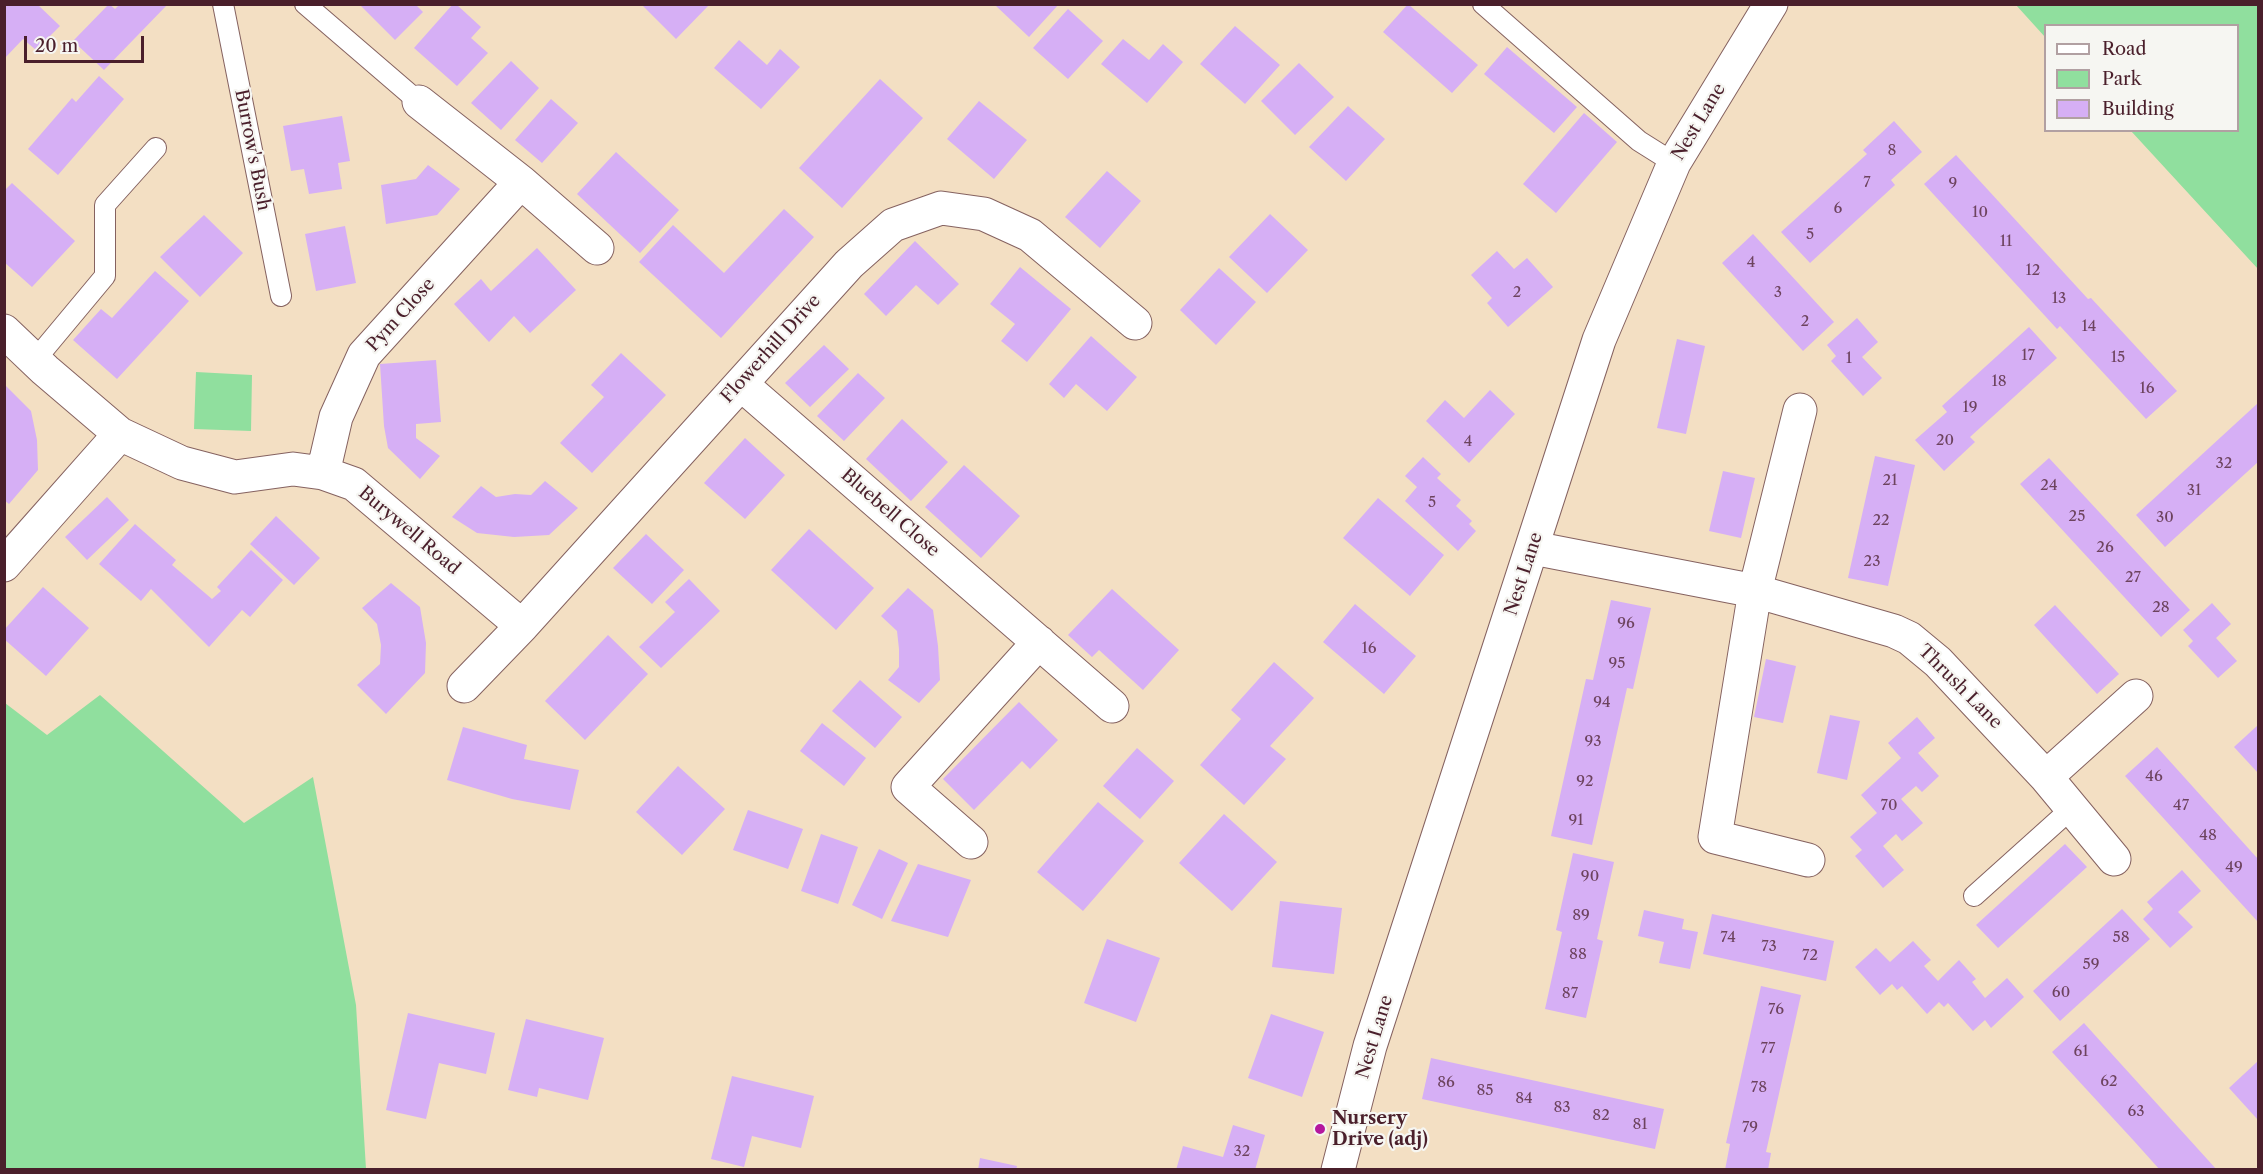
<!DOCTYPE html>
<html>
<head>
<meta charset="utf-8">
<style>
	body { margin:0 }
	#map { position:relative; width:2263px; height:1174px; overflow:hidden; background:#f3dfc3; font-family:"Libre Caslon Text",serif }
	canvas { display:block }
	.frame { position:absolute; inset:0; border:6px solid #4a1f2b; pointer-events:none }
	.legend { position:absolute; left:2044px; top:24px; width:195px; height:108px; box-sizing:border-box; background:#f6f6f2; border:2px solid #b1a0a2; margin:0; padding:8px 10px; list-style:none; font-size:18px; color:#4a1f2b }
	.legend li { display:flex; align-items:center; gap:12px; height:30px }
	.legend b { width:30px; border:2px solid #b1a0a2 }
	.scale { position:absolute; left:24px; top:36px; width:120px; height:27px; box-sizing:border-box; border:3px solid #4a1f2b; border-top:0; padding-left:8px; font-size:18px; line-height:21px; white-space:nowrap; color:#4a1f2b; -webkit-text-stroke:4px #f6f6f2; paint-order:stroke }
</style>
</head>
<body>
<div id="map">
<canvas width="2263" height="1174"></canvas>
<div class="frame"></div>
<ul class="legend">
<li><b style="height:8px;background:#fff"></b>Road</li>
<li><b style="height:16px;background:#90df9e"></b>Park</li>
<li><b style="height:16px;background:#d6aff5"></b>Building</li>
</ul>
<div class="scale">20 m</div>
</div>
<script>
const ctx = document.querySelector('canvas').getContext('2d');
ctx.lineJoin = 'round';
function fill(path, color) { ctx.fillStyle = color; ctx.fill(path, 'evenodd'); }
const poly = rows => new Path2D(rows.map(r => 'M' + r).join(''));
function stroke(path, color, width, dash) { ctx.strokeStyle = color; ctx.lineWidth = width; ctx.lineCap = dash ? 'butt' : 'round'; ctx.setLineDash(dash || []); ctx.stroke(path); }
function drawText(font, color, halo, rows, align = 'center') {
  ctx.font = font + ' "Libre Caslon Text",serif'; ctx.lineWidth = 4.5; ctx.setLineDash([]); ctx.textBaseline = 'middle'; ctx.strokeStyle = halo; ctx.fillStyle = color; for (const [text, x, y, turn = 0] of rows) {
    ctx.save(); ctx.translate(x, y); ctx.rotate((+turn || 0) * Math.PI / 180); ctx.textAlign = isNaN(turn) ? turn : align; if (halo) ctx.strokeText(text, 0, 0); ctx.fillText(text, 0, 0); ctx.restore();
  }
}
fill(poly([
	[2016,5,2258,5,2258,269,2131,131,2238,130,2238,26,2046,26,2045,37],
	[196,372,252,375,251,431,194,429],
	[100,695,244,823,313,777,356,1005,366,1169,5,1169,5,703,47,735]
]), '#90df9e');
fill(poly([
	[4,4,37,4,60,26,36,50,23,39,4,59],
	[109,4,115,9,120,4,168,4,104,70,73,41],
	[359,4,415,4,423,12,395,40],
	[453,4,456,4,481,27,471,38,488,53,457,86,414,48],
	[641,4,710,4,676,39],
	[997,4,1059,4,1029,37,996,6],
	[1408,4,1478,65,1452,93,1383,32],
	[1068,9,1103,41,1068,79,1033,48],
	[1235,26,1280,65,1245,104,1200,64],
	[1123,39,1149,60,1163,44,1183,62,1147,103,1101,64],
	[739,40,767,65,780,49,800,67,761,109,714,68],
	[1507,47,1577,107,1554,133,1484,74],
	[511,61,539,88,501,130,471,103],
	[1299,63,1334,97,1295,135,1261,101],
	[99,76,124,99,58,175,28,149,72,98,76,102],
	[880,79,923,118,842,208,799,168],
	[551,99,578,123,542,163,515,140],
	[979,101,1027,140,994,179,947,139],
	[1348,106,1385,139,1346,181,1309,147],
	[1584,113,1617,142,1556,213,1523,184],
	[342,116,350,161,338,163,342,189,309,194,304,169,291,171,283,126],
	[1894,121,1922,152,1891,180,1895,185,1810,263,1781,232,1867,154,1863,150],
	[616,152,679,210,640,253,577,194],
	[1956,155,2088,299,2091,298,2177,391,2146,419,2060,326,2057,329,1924,184],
	[428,165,460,189,437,215,386,224,381,185,416,179],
	[1107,171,1141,201,1100,248,1065,217],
	[12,183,75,241,32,287,4,262,4,191],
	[784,209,814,237,721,338,639,262,673,225,724,273],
	[1270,214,1308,250,1267,293,1229,257],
	[204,215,243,253,200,297,160,257],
	[345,226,356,283,316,291,305,234],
	[1753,234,1834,322,1803,351,1722,263],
	[915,241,959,284,938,305,916,285,886,316,864,294],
	[537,248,576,290,530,333,514,316,489,342,454,304,481,279,491,291],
	[1497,251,1514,269,1527,258,1553,287,1508,327,1487,303,1492,298,1471,275],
	[1020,267,1071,309,1027,362,1001,341,1015,324,990,304],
	[1219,268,1256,302,1216,345,1180,310],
	[155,271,189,301,117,379,73,340,101,309,112,318],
	[1857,318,1878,342,1862,357,1882,378,1863,396,1831,361,1836,356,1827,345],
	[2029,327,2057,358,1970,437,1975,442,1944,471,1915,440,1947,412,1942,406],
	[1091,336,1137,377,1107,411,1076,384,1064,398,1049,384],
	[1677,339,1705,346,1686,434,1657,428],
	[824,345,849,369,810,407,785,383],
	[621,353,666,395,592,473,560,443,604,397,591,385],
	[436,360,441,422,416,424,416,438,440,456,420,479,388,448,384,426,380,364],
	[858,373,885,398,844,441,817,416],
	[4,384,31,411,37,440,38,470,9,504,4,500],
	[1490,390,1515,414,1469,463,1426,421,1445,400,1464,418],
	[2258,403,2258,462,2165,547,2136,515],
	[902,419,948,462,911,501,866,459],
	[745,438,785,475,745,519,704,483],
	[1875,456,1915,465,1888,586,1848,578],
	[1423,457,1441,474,1437,478,1461,500,1456,506,1472,521,1469,524,1476,531,1458,551,1405,501,1417,487,1405,476],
	[2049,458,2190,610,2161,637,2020,484],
	[964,465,1020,516,981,558,925,507],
	[1723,471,1755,478,1741,538,1709,531],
	[545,481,578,508,549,535,514,537,477,533,452,517,481,486,496,497,515,494,531,495],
	[107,497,129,520,87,560,65,537],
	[1378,498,1444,555,1410,596,1343,538],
	[276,516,320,558,294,585,250,544],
	[135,524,176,560,172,565,212,599,221,591,217,587,251,550,283,580,250,617,242,610,209,647,151,589,141,601,99,564],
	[809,529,874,588,836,630,771,570],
	[646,534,684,570,652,604,613,568],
	[689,579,720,611,661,668,639,647,675,612,665,602],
	[391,583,420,607,426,643,425,673,386,714,357,685,380,664,381,645,377,624,362,608],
	[43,587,89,628,46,676,4,639,4,630],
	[908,588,933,610,938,646,940,680,919,703,888,680,899,667,899,649,897,631,881,616],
	[1112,589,1179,650,1143,690,1099,650,1092,657,1068,635],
	[1611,600,1651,608,1633,689,1627,688,1592,845,1551,836,1586,679,1593,680],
	[2212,603,2231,624,2216,638,2237,661,2218,678,2188,646,2193,641,2183,630],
	[1355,604,1416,656,1384,694,1323,642],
	[2055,605,2119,674,2097,694,2034,625],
	[608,635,648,674,585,740,545,701],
	[1766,659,1796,666,1783,723,1754,717],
	[1274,662,1314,698,1270,746,1286,759,1244,805,1200,765,1241,719,1231,710],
	[860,680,902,717,875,748,832,711],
	[1019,702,1058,740,1030,769,1022,761,974,810,943,779],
	[1830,715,1860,721,1847,780,1817,773],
	[1917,717,1935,738,1918,753,1939,776,1922,792,1916,786,1901,799,1923,823,1902,841,1896,834,1883,846,1904,870,1883,888,1855,856,1862,850,1850,837,1877,813,1861,795,1901,758,1888,743],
	[822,723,866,758,844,786,800,751],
	[2258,725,2258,773,2234,747],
	[463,727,527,745,524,759,579,770,570,810,512,799,447,780],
	[2157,747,2258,859,2258,922,2125,776],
	[1137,748,1174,781,1140,819,1103,786],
	[678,766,725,809,682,855,636,812],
	[1098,802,1144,841,1083,911,1037,872],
	[748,810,803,829,788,869,733,850],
	[1224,814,1277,862,1232,911,1179,863],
	[821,834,858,847,838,904,801,891],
	[2065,844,2087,867,1998,948,1976,925],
	[879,849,908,863,882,919,852,905],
	[1573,853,1614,862,1597,939,1603,941,1586,1018,1545,1009,1562,932,1556,930],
	[918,864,971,880,948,937,891,921],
	[2182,870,2201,891,2178,912,2193,927,2170,948,2143,919,2153,909,2147,902],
	[1280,901,1342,908,1334,974,1272,967],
	[2122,909,2150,939,2060,1021,2033,991],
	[1644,910,1684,919,1682,929,1698,932,1690,969,1659,963,1664,942,1638,936],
	[1712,914,1834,941,1826,981,1703,954],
	[1107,939,1160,958,1136,1022,1084,1003],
	[1913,941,1931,960,1924,966,1938,981,1959,960,1976,979,1972,982,1985,998,2007,978,2024,997,1991,1028,1985,1020,1973,1031,1948,1003,1944,1007,1939,1002,1927,1014,1902,986,1897,990,1892,984,1880,995,1855,967,1876,948,1890,962],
	[1761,986,1801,995,1766,1152,1771,1153,1768,1170,1725,1170,1730,1144,1726,1143],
	[408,1013,495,1033,486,1074,439,1063,426,1119,386,1110],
	[1271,1014,1324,1032,1302,1097,1248,1078],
	[526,1019,604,1038,588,1100,539,1088,537,1097,508,1090],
	[2084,1023,2111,1053,2217,1170,2160,1170,2134,1141,2052,1052],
	[1431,1058,1664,1109,1655,1149,1422,1099],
	[2258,1061,2258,1120,2229,1088],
	[732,1076,814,1096,801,1148,752,1136,744,1167,711,1159],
	[1233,1125,1265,1135,1255,1170,1176,1170,1183,1146,1223,1157],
	[980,1158,1017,1166,1016,1170,978,1170]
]), '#d6aff5');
const lane = poly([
	[223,4,281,296],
	[305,4,419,102],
	[1483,4,1639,141,1674,163],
	[35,360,105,276,105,205,156,148],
	[1974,896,2072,808]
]);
const street = poly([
	[419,102,521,182,597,248],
	[4,331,45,370,120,434,182,463,235,477,293,469,323,473,354,484,522,626],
	[741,384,1112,706],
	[1800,410,1755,591,1715,837,1808,860],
	[323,473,336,417,364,355,521,182],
	[1533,548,1755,591,1894,631,1909,638,1938,662,2046,777,2114,859],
	[4,565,120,434],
	[464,686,522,626,849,264,893,225,941,208,984,214,1030,235,1135,323],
	[2046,777,2136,696],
	[971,842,908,787,1039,642]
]);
const secondary = poly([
	[1338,1170,1370,1046,1599,340,1674,163,1771,4]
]);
stroke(lane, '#856260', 22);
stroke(street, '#856260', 35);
stroke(secondary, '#856260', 35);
stroke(lane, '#fff', 20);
stroke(street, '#fff', 33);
stroke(secondary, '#fff', 33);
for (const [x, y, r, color] of [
	[1320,1129,6,"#b5179e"]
]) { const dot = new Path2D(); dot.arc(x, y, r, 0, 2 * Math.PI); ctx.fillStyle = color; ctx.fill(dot); stroke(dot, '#f6f6f2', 2); }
drawText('15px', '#6d435e', null, [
	["8",1892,151],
	["7",1867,183],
	["9",1953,184],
	["6",1838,209],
	["10",1980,213],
	["5",1810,235],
	["11",2006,242],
	["4",1751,263],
	["12",2033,271],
	["2",1517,293],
	["3",1778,293],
	["13",2059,299],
	["2",1805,322],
	["14",2089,327],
	["17",2028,356],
	["15",2118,358],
	["1",1849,359],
	["18",1999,382],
	["16",2147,389],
	["19",1970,408],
	["20",1945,441],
	["4",1468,442],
	["32",2224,464],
	["21",1890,481],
	["24",2049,486],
	["31",2194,491],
	["5",1432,503],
	["25",2077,517],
	["30",2165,518],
	["22",1881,521],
	["26",2105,548],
	["23",1872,562],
	["27",2133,578],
	["28",2161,608],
	["96",1626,624],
	["16",1369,649],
	["95",1617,664],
	["94",1602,703],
	["93",1593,742],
	["46",2154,777],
	["92",1585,782],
	["70",1889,806],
	["47",2181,806],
	["91",1576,821],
	["48",2208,836],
	["49",2234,868],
	["90",1590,877],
	["89",1581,916],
	["74",1728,938],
	["58",2121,938],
	["73",1769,947],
	["88",1578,955],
	["72",1810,956],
	["59",2091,965],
	["60",2061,993],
	["87",1570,994],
	["76",1776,1010],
	["77",1768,1049],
	["61",2081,1052],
	["62",2109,1082],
	["86",1446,1083],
	["78",1759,1088],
	["85",1485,1091],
	["84",1524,1099],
	["83",1562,1108],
	["63",2136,1112],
	["82",1601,1116],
	["81",1640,1125],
	["79",1750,1128],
	["32",1242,1152]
]);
drawText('18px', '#4a1f2b', '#f6f6f2', [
	["Nest Lane",1699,122,-59],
	["Burrow's Bush",252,150,79],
	["Pym Close",401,315,-48],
	["Flowerhill Drive",771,349,-48],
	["Bluebell Close",890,513,41],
	["Burywell Road",409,531,40],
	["Nest Lane",1524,574,-72],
	["Thrush Lane",1960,687,45],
	["Nest Lane",1375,1037,-73]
]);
drawText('bold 18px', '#4a1f2b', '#f6f6f2', [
	["Nursery",1332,1119],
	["Drive (adj)",1332,1140]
], 'left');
</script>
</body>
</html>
